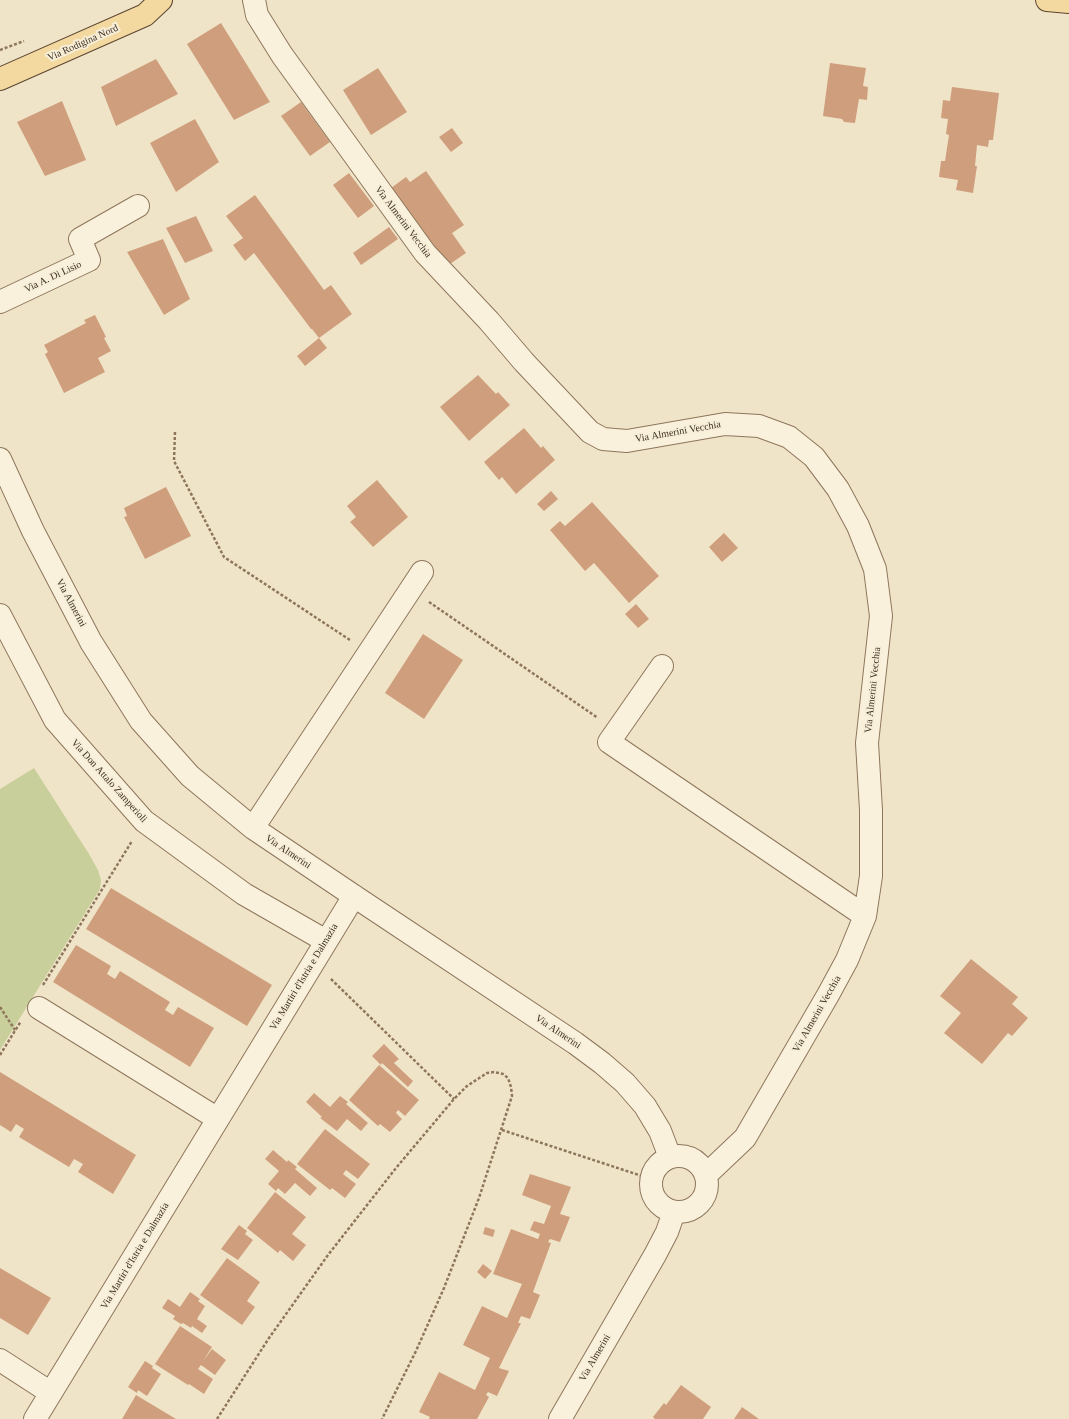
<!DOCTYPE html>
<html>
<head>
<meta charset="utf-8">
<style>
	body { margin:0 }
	canvas { display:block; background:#f0e4c8 }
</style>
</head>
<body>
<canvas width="1069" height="1419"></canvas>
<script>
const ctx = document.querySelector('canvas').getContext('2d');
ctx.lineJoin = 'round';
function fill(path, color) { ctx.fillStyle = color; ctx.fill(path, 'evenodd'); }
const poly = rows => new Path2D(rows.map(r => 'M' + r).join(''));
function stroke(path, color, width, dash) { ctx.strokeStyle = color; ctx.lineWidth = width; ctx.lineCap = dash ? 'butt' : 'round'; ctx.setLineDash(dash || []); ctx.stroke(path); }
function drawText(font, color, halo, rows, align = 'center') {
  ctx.font = font + ' Georgia,serif'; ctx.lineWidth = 4; ctx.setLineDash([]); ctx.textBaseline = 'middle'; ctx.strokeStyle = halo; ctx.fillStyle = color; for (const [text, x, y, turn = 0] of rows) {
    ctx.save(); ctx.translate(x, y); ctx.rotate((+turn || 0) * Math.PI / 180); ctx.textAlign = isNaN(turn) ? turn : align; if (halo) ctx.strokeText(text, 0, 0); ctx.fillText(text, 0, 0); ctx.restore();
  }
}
fill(poly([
	[34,768,89,854,98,870,101,880,100,889,0,1050,0,789]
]), '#c9cf9b');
fill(poly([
	[221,23,270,102,234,120,187,44],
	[156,59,178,94,116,126,101,87],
	[830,63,866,68,863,86,868,87,867,100,859,99,855,123,844,122,842,119,823,116],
	[378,68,407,112,371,135,343,90],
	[952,87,999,93,993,140,989,140,988,147,977,145,975,166,977,166,973,193,956,190,958,180,939,177,941,161,945,161,949,135,946,134,948,119,941,118,943,100,950,101],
	[62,101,86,160,45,176,17,122],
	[301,102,330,142,310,156,281,116],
	[195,119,219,162,176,192,150,143],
	[452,128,463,143,451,152,439,137],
	[426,171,464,225,452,233,466,253,447,266,391,188,406,177,410,182],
	[349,173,374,206,358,218,333,185],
	[255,195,324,290,331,285,352,314,319,338,312,329,311,329,254,253,245,261,233,245,243,238,226,216],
	[196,216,213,251,185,263,166,228],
	[389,227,398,239,361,265,353,253],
	[163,239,190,299,164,315,127,252],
	[95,315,106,337,104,338,111,351,98,358,105,372,64,393,45,354,48,352,44,345,86,323,84,320],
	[319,338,327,348,305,366,297,356],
	[478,375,496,394,498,392,510,405,469,441,440,407],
	[524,428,541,448,543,446,555,460,516,494,502,477,499,480,484,462],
	[377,480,408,517,373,547,350,522,356,517,347,506],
	[166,487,191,536,145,559,124,517,127,516,124,508],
	[551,491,558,499,544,511,537,504],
	[592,502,659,576,629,603,594,563,585,571,550,530,560,521,565,526],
	[724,533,738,548,722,562,709,547],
	[636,604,649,619,638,628,625,614],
	[423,634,463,660,424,719,385,693],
	[111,888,272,985,247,1026,86,929],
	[76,945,111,966,107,974,115,979,120,971,170,1002,165,1010,173,1015,178,1007,214,1028,190,1067,53,982],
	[971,959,1018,997,1012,1004,1028,1018,1012,1036,1008,1033,982,1064,944,1033,961,1013,940,996],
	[384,1044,399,1059,394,1063,413,1081,408,1087,382,1063,381,1065,372,1056],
	[379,1065,419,1100,405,1116,398,1110,396,1113,402,1119,390,1132,380,1124,378,1126,349,1100],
	[0,1072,136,1155,113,1194,78,1172,83,1164,74,1159,69,1167,19,1137,24,1129,16,1124,11,1132,0,1125],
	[314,1093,330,1107,340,1096,348,1102,346,1104,368,1123,361,1131,347,1119,337,1131,320,1118,322,1117,306,1102],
	[325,1129,370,1164,358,1179,346,1170,343,1174,356,1184,345,1198,332,1188,330,1190,297,1164],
	[273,1150,287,1162,288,1160,297,1167,295,1169,317,1188,310,1196,295,1183,285,1194,278,1188,276,1191,268,1184,279,1171,265,1159],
	[530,1174,571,1187,560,1214,570,1217,560,1242,550,1239,548,1242,551,1243,533,1292,540,1295,530,1319,521,1316,518,1323,521,1323,499,1368,509,1371,497,1396,488,1392,486,1395,489,1397,477,1419,429,1419,430,1417,419,1412,439,1372,475,1390,490,1358,463,1345,482,1306,507,1318,522,1284,493,1274,511,1229,538,1239,540,1234,530,1230,534,1221,544,1224,551,1206,522,1195],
	[275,1192,306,1217,292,1234,306,1245,293,1261,280,1250,278,1253,247,1228],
	[239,1225,247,1231,245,1234,253,1240,238,1260,221,1249],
	[485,1227,495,1230,493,1237,483,1234],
	[227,1258,260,1282,247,1301,255,1307,242,1325,200,1295],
	[483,1264,492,1271,485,1279,477,1272],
	[0,1268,51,1298,28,1335,0,1318],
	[190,1292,200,1299,198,1301,205,1306,197,1319,207,1326,202,1333,192,1326,191,1328,183,1323,181,1324,173,1319,175,1316,162,1308,168,1299,180,1307],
	[180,1326,212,1347,203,1361,212,1349,226,1360,215,1375,201,1365,198,1369,213,1379,204,1394,189,1384,188,1385,155,1364],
	[145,1361,153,1366,152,1368,161,1374,147,1396,138,1390,137,1393,128,1387],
	[681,1385,711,1407,703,1419,655,1419,653,1417,664,1403,666,1405],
	[136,1395,176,1419,122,1419],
	[742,1407,759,1419,734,1419]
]), '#cf9f7d');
const minor = poly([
	[254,0,257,15,282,55,425,253,489,321,524,362,590,432,603,439,627,441,725,424,759,426,789,437,814,457,838,489,858,526,875,569,881,616,867,743,871,810,871,876,865,916,847,960,828,995,745,1138,706,1175],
	[0,302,89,260,80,239,138,206],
	[0,459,33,531,91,642,141,721,190,776,253,828,354,896,575,1043,602,1063,625,1083,645,1106,660,1131,670,1157],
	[0,615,55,720,144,821,244,894,326,941],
	[662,666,609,742,865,916],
	[253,828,422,572],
	[39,1008,218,1119],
	'651 1184a28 28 0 1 1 56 0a28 28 0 1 1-56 0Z',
	[0,1360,51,1393],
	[35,1419,354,896],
	[560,1419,655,1255,667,1232,674,1212]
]);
const major = poly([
	[1047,0,1069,2],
	[0,79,145,15,161,0]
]);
stroke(minor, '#8d765c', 24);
stroke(major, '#5b4430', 24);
stroke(poly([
	[0,50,24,41],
	[175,432,174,461,224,557,350,640],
	[429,602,598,718],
	[331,979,454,1099],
	[43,985,132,841],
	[0,1007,15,1030],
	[0,1055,21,1021],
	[502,1130,651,1179],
	[217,1419,269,1338,328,1255,396,1168,454,1099,467,1086,487,1073,494,1072,503,1074,508,1078,511,1087,512,1096,479,1198,444,1288,416,1351,382,1419]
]), '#8d765c', 2.5, [3, 2]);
stroke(minor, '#faf1dc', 22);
stroke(major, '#f3d9a0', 22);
drawText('10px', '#3d2e20', '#f7eed8', [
	["Via Rodigina Nord",83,43,-24],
	["Via Almerini Vecchia",403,222,53],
	["Via A. Di Lisio",53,277,-25],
	["Via Almerini Vecchia",678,432,-10],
	["Via Almerini",71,603,62],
	["Via Almerini Vecchia",873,690,-84],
	["Via Don Attalo Zamperioli",109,781,48],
	["Via Almerini",288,852,34],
	["Via Martiri d'Istria e Dalmazia",304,977,-59],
	["Via Almerini Vecchia",817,1014,-60],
	["Via Almerini",558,1032,34],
	["Via Martiri d'Istria e Dalmazia",135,1256,-59],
	["Via Almerini",595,1358,-60]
]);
</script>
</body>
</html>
